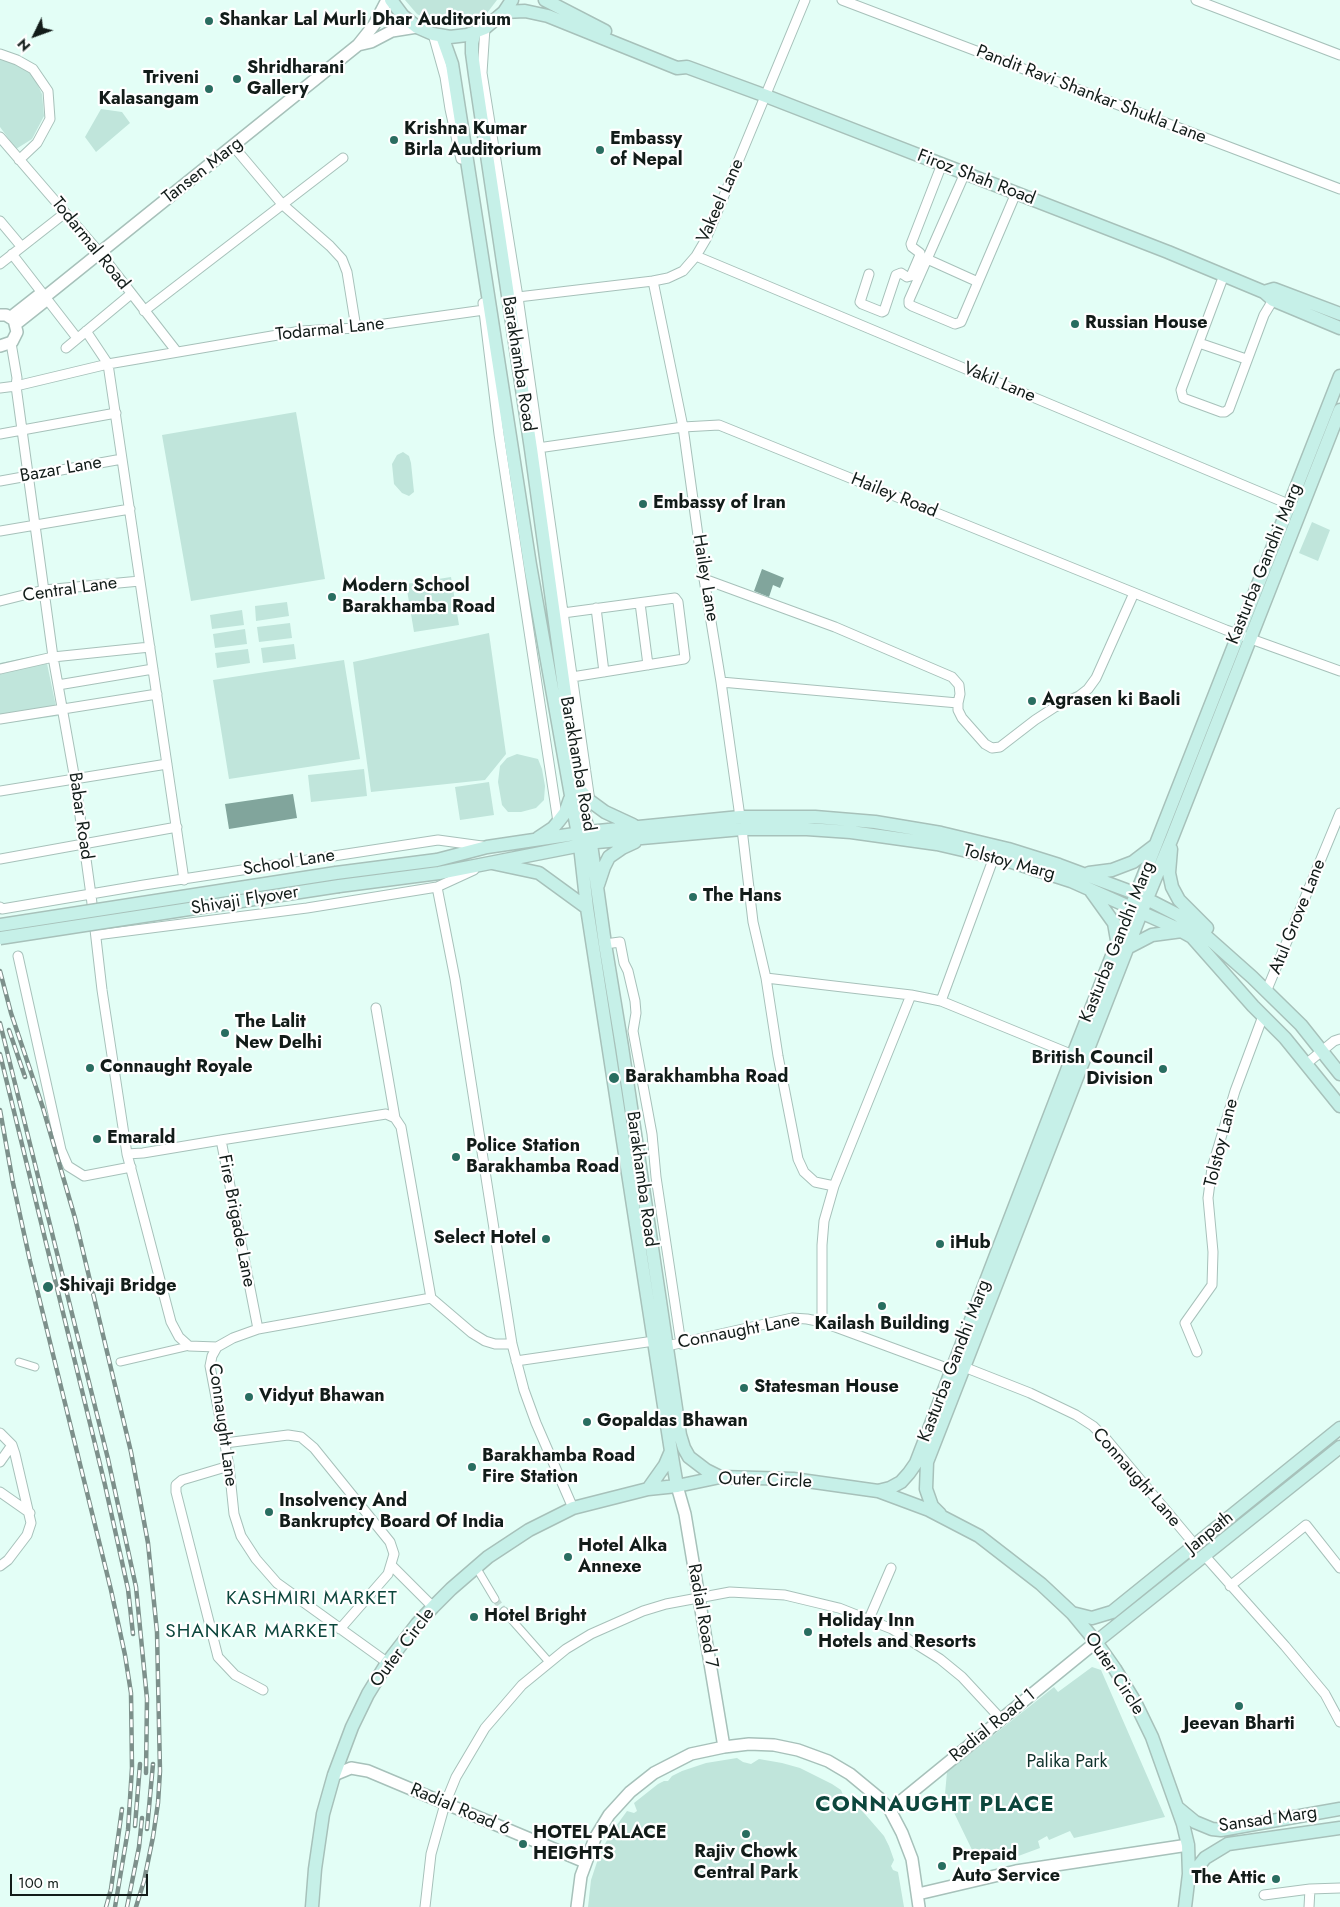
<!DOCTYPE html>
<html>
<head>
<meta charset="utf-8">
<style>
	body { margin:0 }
	#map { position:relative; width:1340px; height:1907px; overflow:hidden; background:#e3fef6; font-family:Jost,sans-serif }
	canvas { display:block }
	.north { position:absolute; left:10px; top:10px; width:50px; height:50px; -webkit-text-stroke:4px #fff; paint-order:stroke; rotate:228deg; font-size:14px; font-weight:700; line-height:20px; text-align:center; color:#121c19 }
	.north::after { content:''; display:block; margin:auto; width:18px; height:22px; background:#121c19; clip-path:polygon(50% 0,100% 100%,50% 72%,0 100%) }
	.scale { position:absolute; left:10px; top:1874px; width:138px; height:22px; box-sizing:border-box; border:2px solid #121c19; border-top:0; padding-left:6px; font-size:15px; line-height:18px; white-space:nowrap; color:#121c19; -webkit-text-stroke:4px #fff; paint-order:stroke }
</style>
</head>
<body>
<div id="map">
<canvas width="1340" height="1907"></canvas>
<div class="north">N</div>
<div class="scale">100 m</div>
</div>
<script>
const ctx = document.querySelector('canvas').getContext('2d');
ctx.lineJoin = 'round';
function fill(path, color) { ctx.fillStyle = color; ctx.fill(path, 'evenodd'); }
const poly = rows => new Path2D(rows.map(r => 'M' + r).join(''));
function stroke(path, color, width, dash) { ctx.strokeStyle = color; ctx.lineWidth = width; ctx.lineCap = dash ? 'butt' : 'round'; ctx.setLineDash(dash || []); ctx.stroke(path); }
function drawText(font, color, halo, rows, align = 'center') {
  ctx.font = font + ' Jost,sans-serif'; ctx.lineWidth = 4.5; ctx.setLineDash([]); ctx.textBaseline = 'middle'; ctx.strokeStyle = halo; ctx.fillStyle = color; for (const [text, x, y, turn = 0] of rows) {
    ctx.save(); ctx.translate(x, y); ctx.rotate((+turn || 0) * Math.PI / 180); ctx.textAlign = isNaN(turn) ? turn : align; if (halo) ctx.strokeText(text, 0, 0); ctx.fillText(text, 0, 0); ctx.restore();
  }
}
fill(poly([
	[405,0,497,0,487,13,476,19,464,24,452,26,439,24,428,20,417,14],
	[0,55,11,57,32,73,42,94,44,116,32,139,16,149,0,127],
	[101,109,122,112,130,123,96,152,85,137],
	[296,412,325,579,191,601,162,435],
	[403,452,409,456,411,463,414,492,409,496,402,493,394,484,392,464,397,455],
	[1312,522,1330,530,1318,561,1299,553],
	[451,577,459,625,414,632,406,584],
	[287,602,289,616,256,621,255,606],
	[242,610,244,625,212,629,210,615],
	[290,623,292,638,259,642,257,627],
	[245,629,247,644,215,648,213,634],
	[489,633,506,754,485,780,371,792,353,662],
	[294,644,296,659,263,663,261,648],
	[248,649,250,663,217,668,215,653],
	[45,654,58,716,0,724,0,663],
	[344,660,360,759,229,779,213,680],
	[517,754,538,759,542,769,545,786,544,800,536,808,521,812,508,812,502,805,498,782,500,766,507,758],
	[364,769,367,796,311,802,308,775],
	[489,782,494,815,460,820,455,787],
	[1092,1667,1101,1670,1165,1817,1074,1838,1070,1831,1049,1840,1047,1836,1038,1841,1040,1848,1002,1862,974,1854,945,1794,947,1772,1054,1687,1058,1692],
	[737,1758,743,1762,751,1764,759,1759,782,1763,800,1768,832,1784,841,1790,845,1800,849,1804,858,1806,884,1836,889,1846,894,1860,891,1866,893,1870,898,1872,904,1907,588,1907,591,1880,600,1853,611,1833,627,1811,634,1813,637,1811,634,1803,658,1784,664,1781,668,1781,672,1776,682,1771,706,1763]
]), '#c0e5db');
fill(poly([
	[762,569,784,578,780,588,773,585,769,597,754,591],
	[293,794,297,818,229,829,225,804]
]), '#81a59c');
stroke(poly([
	[495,1599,504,1611]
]), '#c4dcd5', 7, [7, 3.5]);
const pedestrian = poly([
	[19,1362,35,1367],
	[120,1362,189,1346],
	[476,1567,495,1599],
	[504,1611,549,1662]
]);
const minor = poly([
	[842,0,1340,189],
	[1196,0,1340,55],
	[485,28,482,73,518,297,590,801],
	[433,34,445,77,450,109,461,159],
	[0,54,17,60,33,69,48,91,50,119,37,143,19,160],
	[0,137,100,253,177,352],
	[234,147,282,204,330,246,342,259,347,272,356,328],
	[965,173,909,300,909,304,912,306,955,324,961,322,1016,193],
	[0,221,21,246],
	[12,254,77,338],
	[696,256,1293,506],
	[927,259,978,282],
	[0,264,65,213],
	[869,274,860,302,862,304,882,312,884,311,896,275,901,273,907,277,911,276,920,255,920,253,912,247,911,244,942,164],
	[1224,275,1181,390,1183,398,1221,412,1225,412,1229,409,1264,315,1273,300],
	[653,281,683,427,704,579,721,682,740,817],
	[518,297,653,281,668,278,683,271,696,256,706,239,805,0],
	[483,303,499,434,558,822],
	[144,311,343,158],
	[86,331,108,364,184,880],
	[11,343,17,378,16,386,53,657,75,780,91,895,102,990,127,1154,143,1153,221,1140],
	[1199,343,1246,359],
	[66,348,131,294],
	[0,388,16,386,108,364,301,331,356,328,484,310],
	[0,434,116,413],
	[531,449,683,427,719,425,1226,630,1340,671],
	[0,481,122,459],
	[0,531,130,509],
	[704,579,835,627,952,677,959,685,960,694,958,703,721,682],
	[0,601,44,590,140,581],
	[640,603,648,665],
	[596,608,604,672],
	[563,613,675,598,678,602,685,658,684,659,572,677],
	[0,669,53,657,150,647],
	[58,685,153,669],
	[958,703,958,710,962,718,985,744,992,748,1000,747,1035,720,1055,707,1079,696,1088,689,1096,678,1134,593],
	[0,719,157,694],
	[0,791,167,764],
	[742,829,753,922,766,978,778,1056,798,1159,804,1172,815,1182,834,1186,824,1221,822,1245,822,1322],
	[994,857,941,1001,1073,1055],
	[0,859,177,827],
	[437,887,455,979,512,1344,524,1390,536,1423,573,1508],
	[0,907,2,909,144,885,438,840,482,846],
	[96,935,307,908,437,887,474,870],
	[605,944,620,942,624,963,628,971,635,1001,636,1013,633,1031,652,1134,656,1177,681,1344],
	[18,956,61,1150,68,1166,84,1176,131,1167],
	[766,978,911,995,834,1186],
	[1266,992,1340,813],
	[911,995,941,1001],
	[376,1008,395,1118,401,1127,431,1298],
	[1306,1064,1334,1041,1340,1039],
	[127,1154,171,1322,179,1337,189,1346,217,1347],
	[258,1329,221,1140,386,1114,395,1118],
	[667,1346,792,1318,807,1319,822,1322,952,1370],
	[1197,1352,1185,1323,1212,1285,1213,1252,1208,1198,1212,1168,1235,1091,1263,1016],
	[516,1361,654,1341],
	[964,1367,1030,1393,1076,1415,1093,1426,1107,1440,1195,1545],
	[0,1433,12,1445,15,1454,31,1523,27,1535,8,1560,0,1566],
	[225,1443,288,1435,301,1437,314,1448,390,1542,394,1554,388,1574,340,1629],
	[0,1462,12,1445],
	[229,1466,182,1480,176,1485,176,1492,218,1657,235,1675,263,1690],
	[0,1492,30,1513],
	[1204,1555,1285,1646,1325,1694,1340,1722],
	[391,1565,433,1607],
	[1230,1586,1306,1525,1340,1568],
	[869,1619,891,1568],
	[388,1663,277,1583,256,1559,241,1536,234,1514,229,1466,210,1366,212,1356,217,1347,233,1338,258,1329,431,1298,472,1333,485,1341,495,1344,512,1344],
	[1264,1895,1310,1889,1340,1888],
	[425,1907,431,1854,445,1804,456,1777,485,1728,522,1685,566,1649,591,1634,643,1611,666,1604,730,1592,785,1595,839,1608,892,1629,940,1659,962,1677,1001,1719],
	[1309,1907,1310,1889]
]);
const tertiary = poly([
	[358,45,371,42,392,31,417,27],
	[0,315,6,315,14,320,17,332,12,342,0,346],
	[11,317,39,295,46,296],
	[16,324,45,301,46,296,358,45,374,25,387,0],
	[677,1486,685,1514,724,1747],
	[334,1775,351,1768,368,1771,585,1862],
	[890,1810,1096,1642],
	[918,1894,1016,1871,1188,1845],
	[577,1907,581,1876,595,1838,609,1815,630,1792,654,1773,691,1754,724,1747,749,1744,774,1745,798,1750,828,1761,850,1774,879,1798,890,1810,902,1833,912,1859,919,1907]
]);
const secondary = poly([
	[391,0,403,16,417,27,433,34,450,37,467,35,485,28,504,12,512,0],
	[545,0,605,31],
	[504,12,525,11,548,16,677,68,687,67,766,96,1168,252,1264,292,1273,300,1340,328],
	[475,32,472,43,472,53,475,75,531,449,578,788,591,844,605,944,622,1047,680,1435,684,1448,689,1457,706,1470,720,1477],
	[442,36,452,64,530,565,580,846,587,908,671,1451,665,1465,648,1489],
	[1264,292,1274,289,1340,314],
	[578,788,590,801,605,812,633,825],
	[538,838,553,828,558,822,565,813,570,799],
	[1171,849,1169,873,1172,887,1179,900,1207,928],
	[492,863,539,873,587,908],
	[336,873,437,860,487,847,588,832,740,817,815,817,875,822,941,833,1008,849,1059,865,1137,894,1178,915,1198,929,1252,977,1301,1025,1340,1074],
	[1089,873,1112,870,1133,862,1154,846],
	[598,885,604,867,609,857,622,848,635,842],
	[339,886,439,873,597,842,742,829,807,829,851,832,937,844,1006,860,1071,881,1174,927,1192,937,1253,1006,1285,1038,1340,1106],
	[1091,891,1114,923,1117,940],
	[1127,948,1152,935,1182,931],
	[671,1451,677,1486],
	[878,1491,890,1488,901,1482,909,1473,916,1463,1073,1055,1340,376],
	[940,1514,932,1506,926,1489,927,1462,1141,913,1172,838,1340,410],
	[1072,1613,1092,1618,1112,1612,1340,1428],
	[1096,1642,1340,1447],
	[1178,1808,1195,1822,1212,1829,1221,1830,1340,1809],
	[1189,1881,1194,1872,1205,1858,1228,1844,1340,1828],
	[312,1907,315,1869,323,1814,334,1775,352,1727,368,1694,387,1663,417,1624,433,1607,451,1589,488,1557,529,1530,573,1508,648,1489,677,1486,720,1477,793,1479,878,1491,929,1510,979,1536,1041,1584,1072,1613,1096,1642,1115,1669,1135,1702,1152,1737,1183,1824,1188,1845,1189,1874,1185,1907]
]);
stroke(pedestrian, '#a7c1ba', 9);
stroke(minor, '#a7c1ba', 11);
stroke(tertiary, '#a7c1ba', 14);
stroke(secondary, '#a7c1ba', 15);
stroke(pedestrian, '#fff', 7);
stroke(minor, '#fff', 9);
stroke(tertiary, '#fff', 11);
stroke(secondary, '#c6f0e8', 12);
const rail = poly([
	[0,971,11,1013,43,1108,75,1218,131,1452,148,1543,157,1632,160,1771,158,1803,153,1837,144,1881,136,1907],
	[0,1023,108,1459,136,1587,147,1699,146,1773],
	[9,1030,25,1077],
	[0,1054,105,1485,128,1589,133,1634],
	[0,1110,13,1183,30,1261,111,1590,125,1655,131,1693,132,1768,128,1830,115,1907],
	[135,1826,140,1764],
	[147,1829,153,1764],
	[106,1907,111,1889,122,1809],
	[127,1907,139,1847,142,1818]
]);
stroke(rail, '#7d908b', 4.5);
stroke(rail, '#fff', 2.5, [8]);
const secondaryBridge = poly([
	[0,925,336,873],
	[0,938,339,886]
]);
stroke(secondaryBridge, '#a7c1ba', 15, []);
stroke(secondaryBridge, '#c6f0e8', 12);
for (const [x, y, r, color] of [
	[209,21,5,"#296d60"],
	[237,79,5,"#296d60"],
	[209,89,5,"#296d60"],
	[394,140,5,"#296d60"],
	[600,150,5,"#296d60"],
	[1075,324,5,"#296d60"],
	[643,504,5,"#296d60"],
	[332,597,5,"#296d60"],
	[1032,701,5,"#296d60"],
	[693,897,5,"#296d60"],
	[225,1033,5,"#296d60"],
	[90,1068,5,"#296d60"],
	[1163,1069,5,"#296d60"],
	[614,1078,6,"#296d60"],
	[97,1139,5,"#296d60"],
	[456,1157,5,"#296d60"],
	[546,1239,5,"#296d60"],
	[940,1244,5,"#296d60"],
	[48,1287,6,"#296d60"],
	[882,1306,5,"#296d60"],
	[744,1388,5,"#296d60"],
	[249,1397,5,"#296d60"],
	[587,1422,5,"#296d60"],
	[472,1467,5,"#296d60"],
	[269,1512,5,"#296d60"],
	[568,1557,5,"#296d60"],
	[474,1617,5,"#296d60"],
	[808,1632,5,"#296d60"],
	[1239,1706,5,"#296d60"],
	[746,1834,5,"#296d60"],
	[523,1844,5,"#296d60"],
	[942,1866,5,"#296d60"],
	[1276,1879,5,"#296d60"]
]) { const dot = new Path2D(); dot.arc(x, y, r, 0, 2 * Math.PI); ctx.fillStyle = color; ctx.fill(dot); stroke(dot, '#fff', 2); }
drawText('bold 18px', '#121c19', '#fff', [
	["Shankar Lal Murli Dhar Auditorium",219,21],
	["Shridharani",247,69],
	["Gallery",247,90],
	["Triveni",199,79,"right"],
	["Kalasangam",199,100,"right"],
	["Krishna Kumar",404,130],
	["Birla Auditorium",404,151],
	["Embassy",610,140],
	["of Nepal",610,161],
	["Russian House",1085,324],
	["Embassy of Iran",653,504],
	["Modern School",342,587],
	["Barakhamba Road",342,608],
	["Agrasen ki Baoli",1042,701],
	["The Hans",703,897],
	["The Lalit",235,1023],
	["New Delhi",235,1044],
	["British Council",1153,1059,"right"],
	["Division",1153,1080,"right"],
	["Connaught Royale",100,1068],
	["Barakhambha Road",625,1078],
	["Emarald",107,1139],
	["Police Station",466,1147],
	["Barakhamba Road",466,1168],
	["Select Hotel",536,1239,"right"],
	["iHub",950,1244],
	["Shivaji Bridge",59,1287],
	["Kailash Building",882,1325,"center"],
	["Statesman House",754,1388],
	["Vidyut Bhawan",259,1397],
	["Gopaldas Bhawan",597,1422],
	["Barakhamba Road",482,1457],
	["Fire Station",482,1478],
	["Insolvency And",279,1502],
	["Bankruptcy Board Of India",279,1523],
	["Hotel Alka",578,1547],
	["Annexe",578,1568],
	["Hotel Bright",484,1617],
	["Holiday Inn",818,1622],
	["Hotels and Resorts",818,1643],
	["Jeevan Bharti",1239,1725,"center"],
	["HOTEL PALACE",533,1834],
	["HEIGHTS",533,1855],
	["Rajiv Chowk",746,1853,"center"],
	["Central Park",746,1874,"center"],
	["Prepaid",952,1856],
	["Auto Service",952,1877],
	["The Attic",1266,1879,"right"]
], 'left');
drawText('18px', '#121c19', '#fff', [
	["Pandit Ravi Shankar Shukla Lane",1091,95,21],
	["Tansen Marg",203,171,-38],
	["Firoz Shah Road",976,178,21],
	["Vakeel Lane",721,201,-66],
	["Todarmal Road",90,244,51],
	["Todarmal Lane",330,330,-6],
	["Barakhamba Road",518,364,81],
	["Vakil Lane",999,383,23],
	["Bazar Lane",61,470,-10],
	["Hailey Road",894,496,22],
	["Kasturba Gandhi Marg",1265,564,-68],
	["Hailey Lane",705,578,81],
	["Central Lane",70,590,-8],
	["Barakhamba Road",577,764,80],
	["Babar Road",80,816,82],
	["School Lane",289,863,-9],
	["Tolstoy Marg",1009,863,15],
	["Shivaji Flyover",245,901,-9],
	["Atul Grove Lane",1298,917,-68],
	["Kasturba Gandhi Marg",1118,942,-68],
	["Tolstoy Lane",1222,1143,-76],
	["Barakhamba Road",641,1179,82],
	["Fire Brigade Lane",236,1221,79],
	["Connaught Lane",739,1332,-11],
	["Kasturba Gandhi Marg",955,1361,-69],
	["Connaught Lane",222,1425,82],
	["Connaught Lane",1136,1478,49],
	["Outer Circle",765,1481,2],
	["Janpath",1210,1533,-39],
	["Radial Road 7",702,1616,80],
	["Outer Circle",403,1648,-53],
	["Outer Circle",1114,1674,57],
	["Radial Road 1",993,1726,-39],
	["Radial Road 6",460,1810,23],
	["Sansad Marg",1268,1820,-8]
]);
drawText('18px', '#10332c', '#fff', [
	["Palika Park",1067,1763]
]);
ctx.letterSpacing = '1px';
drawText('19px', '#0c463c', '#fff', [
	["KASHMIRI MARKET",312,1599],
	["SHANKAR MARKET",252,1632]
]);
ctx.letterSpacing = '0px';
ctx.letterSpacing = '1px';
drawText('bold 22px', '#0c463c', '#fff', [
	["CONNAUGHT PLACE",935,1806]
]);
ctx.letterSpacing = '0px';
</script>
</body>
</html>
